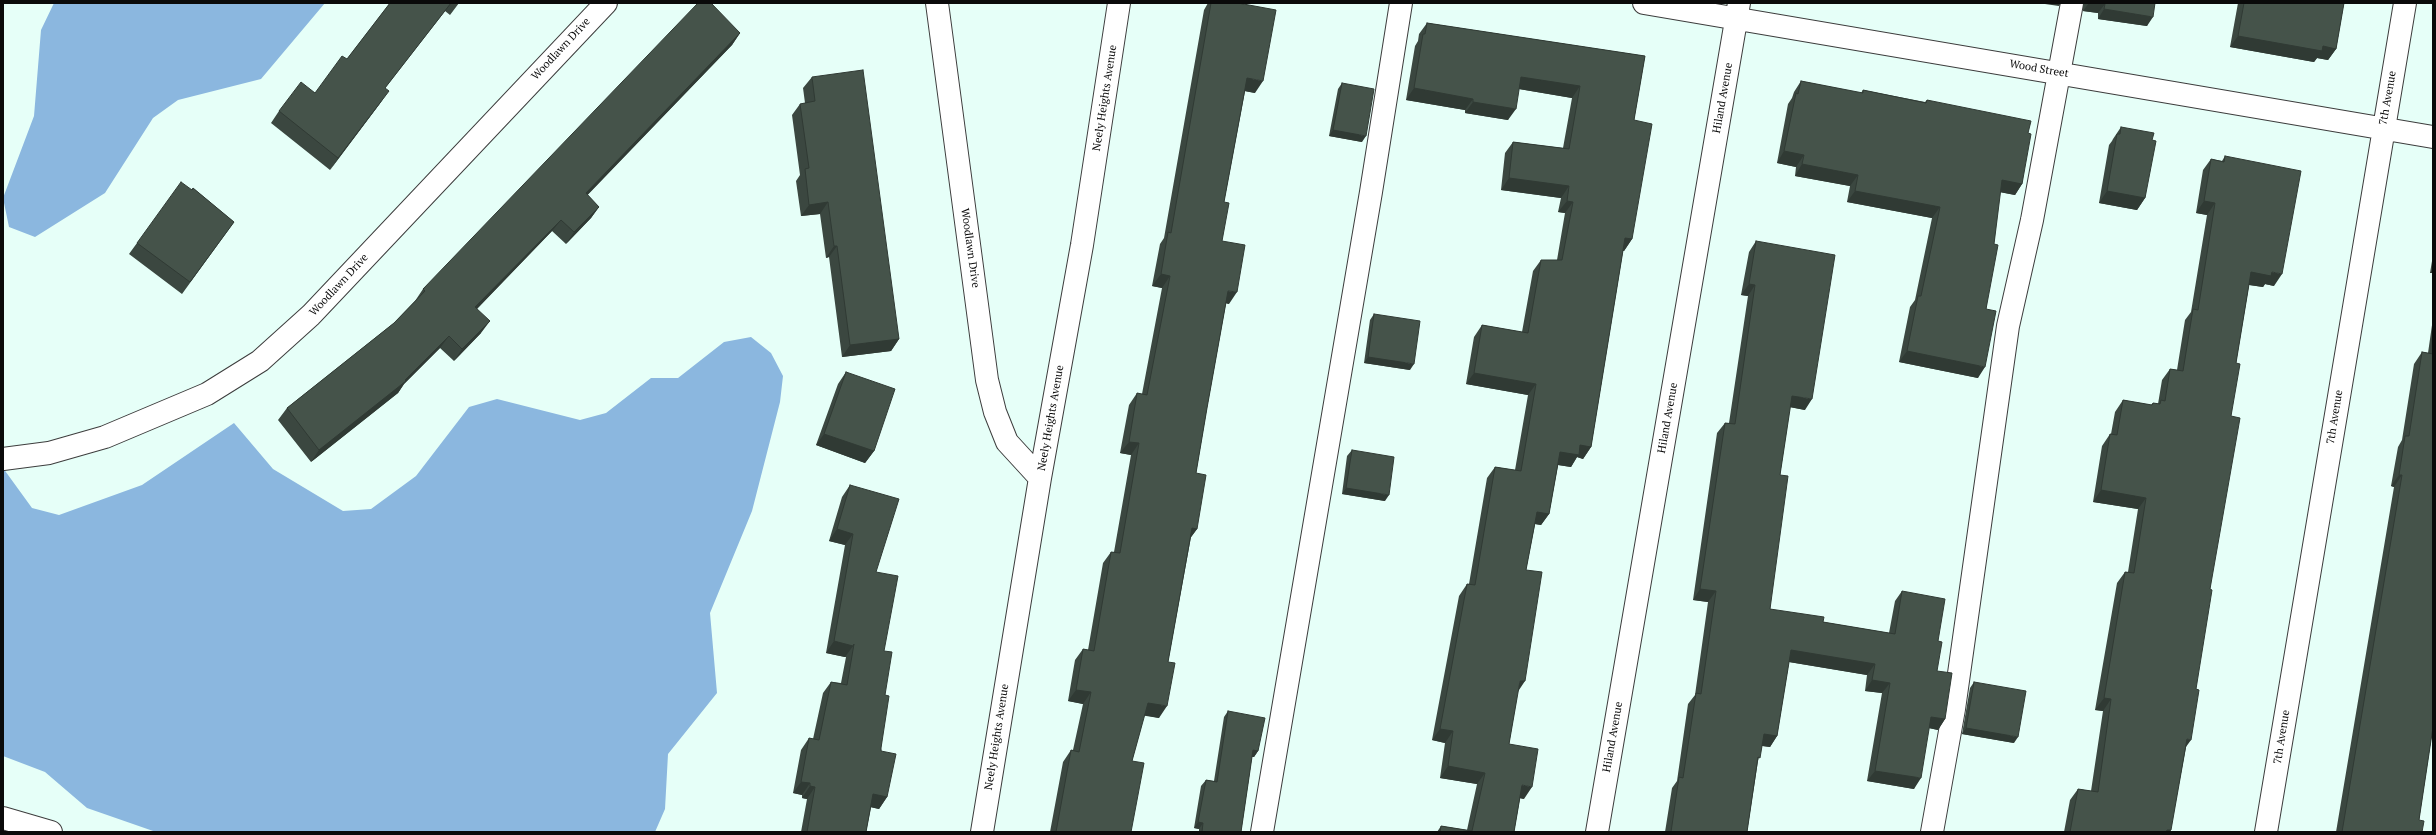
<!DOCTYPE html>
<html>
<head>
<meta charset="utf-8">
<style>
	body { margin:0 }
	#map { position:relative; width:2436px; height:835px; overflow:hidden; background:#e6fff8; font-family:"PT Serif",serif }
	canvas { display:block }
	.frame { position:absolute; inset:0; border:4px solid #0a0a0a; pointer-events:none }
</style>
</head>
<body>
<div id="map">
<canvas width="2436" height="835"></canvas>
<div class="frame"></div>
</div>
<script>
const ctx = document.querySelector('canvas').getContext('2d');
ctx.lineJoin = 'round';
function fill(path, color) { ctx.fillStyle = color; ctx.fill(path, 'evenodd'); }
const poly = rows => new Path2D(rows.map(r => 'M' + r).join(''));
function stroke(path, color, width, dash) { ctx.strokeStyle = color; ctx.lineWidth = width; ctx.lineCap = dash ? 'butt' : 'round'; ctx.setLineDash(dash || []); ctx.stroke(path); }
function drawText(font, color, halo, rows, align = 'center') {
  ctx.font = font + ' "PT Serif",serif'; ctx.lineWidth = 4; ctx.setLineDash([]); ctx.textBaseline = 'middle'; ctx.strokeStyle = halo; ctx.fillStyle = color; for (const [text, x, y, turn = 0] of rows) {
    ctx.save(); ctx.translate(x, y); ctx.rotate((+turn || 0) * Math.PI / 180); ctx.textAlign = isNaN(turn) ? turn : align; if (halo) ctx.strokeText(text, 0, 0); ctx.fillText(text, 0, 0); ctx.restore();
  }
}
fill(poly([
	[54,3,325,3,261,79,178,100,153,118,105,193,35,237,9,227,3,198,34,116,41,30],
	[751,337,771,353,783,376,780,402,752,511,710,613,717,693,668,754,665,809,655,832,156,832,87,808,45,772,3,756,3,468,32,508,59,515,142,485,234,423,273,469,343,511,371,509,416,476,469,407,497,399,580,420,606,413,651,378,678,378,724,342]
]), '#8bb7df');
const minor = poly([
	[937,3,987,380,995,412,1007,442,1040,478],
	[1644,3,2433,137],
	[3,459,49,453,105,437,207,394,260,361,311,315,606,3],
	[3,818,51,832],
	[982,832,1040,478,1082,245,1119,3],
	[1262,832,1371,192,1401,3],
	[1597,832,1739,3],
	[1932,832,1954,709,2008,326,2032,220,2072,3],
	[2266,832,2405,3]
]);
stroke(minor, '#3d3d3d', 24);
stroke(minor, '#fff', 22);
fill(poly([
	[390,3,459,3,450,15,445,11,385,88,381,102,330,170,271,123,279,111,315,93,347,59],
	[1208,3,1238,3,1255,93,1245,91,1224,202,1222,241,1229,304,1226,303,1207,408,1196,473,1197,529,1191,537,1168,662,1159,718,1144,715,1132,761,1131,832,1050,832,1063,762,1071,750,1073,750,1083,704,1068,701,1075,660,1083,649,1088,650,1103,563,1111,552,1114,552,1131,455,1120,453,1129,405,1137,393,1142,394,1162,288,1152,286,1160,244,1164,238,1204,10],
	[2083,3,2155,3,2147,26,2098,19,2098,13,2083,11],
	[2238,3,2344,3,2336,49,2328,60,2317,58,2314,62,2230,47],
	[1427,23,1645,56,1634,120,1632,239,1624,251,1623,251,1591,447,1583,459,1577,457,1571,467,1558,465,1549,514,1541,525,1535,524,1526,570,1518,691,1509,744,1524,799,1520,798,1514,832,1437,832,1441,826,1467,830,1477,784,1440,778,1445,743,1432,740,1459,596,1467,584,1469,584,1487,478,1495,467,1515,470,1528,395,1466,384,1474,337,1482,325,1522,332,1533,271,1541,260,1557,260,1565,213,1558,212,1561,198,1501,190,1505,153,1513,142,1563,148,1572,98,1519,89,1508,120,1465,113,1465,110,1406,100,1415,46,1418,41,1419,34],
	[740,33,732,45,587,195,599,207,591,218,566,244,552,231,477,309,481,333,454,361,440,348,404,384,398,393,311,462,278,420,287,408,394,323,415,301,423,289],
	[812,77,899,339,891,351,842,357,829,257,826,258,820,214,801,216,796,181,800,175,792,115,800,104,805,103,803,88],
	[1801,81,1861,93,1863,90,1925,102,1927,100,2028,133,2022,184,2015,195,2000,192,1978,378,1899,362,1910,307,1915,300,1932,218,1847,202,1850,186,1795,176,1796,167,1777,163,1788,104,1792,98,1794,92],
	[1342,83,1362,142,1329,136,1338,89],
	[2121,127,2152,140,2145,198,2137,210,2099,203,2109,145,2112,141,2113,139],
	[2225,156,2274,286,2265,284,2263,287,2249,285,2236,363,2231,416,2210,589,2186,747,2170,832,2064,832,2070,800,2078,789,2091,791,2103,711,2095,710,2117,583,2125,572,2128,572,2138,509,2093,502,2102,446,2110,434,2111,434,2115,412,2123,400,2151,405,2153,403,2158,404,2162,380,2170,369,2177,370,2185,320,2191,312,2207,215,2196,213,2203,170,2211,159,2222,161],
	[193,188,234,222,182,294,129,254,137,243],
	[1756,241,1805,410,1790,407,1780,475,1770,609,1823,622,1889,633,1895,601,1902,591,1938,641,1937,671,1945,719,1938,730,1929,728,1914,789,1867,781,1882,693,1865,691,1867,675,1789,662,1777,736,1770,747,1762,746,1758,761,1747,832,1665,832,1672,788,1677,781,1688,704,1695,695,1708,602,1693,600,1717,433,1725,423,1729,423,1748,296,1741,295,1749,252],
	[2433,255,2433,273,2430,273],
	[1374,314,1410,370,1364,363,1370,320],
	[2433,318,2433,727,2419,820,2422,832,2336,832,2394,487,2391,486,2398,447,2402,440,2414,364,2422,352,2428,353],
	[846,372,874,451,865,463,816,445,838,384],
	[1352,450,1385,501,1342,494,1347,456],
	[850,485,876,572,884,651,885,695,881,748,887,797,879,809,871,807,866,832,801,832,807,799,802,798,802,795,793,793,801,750,809,738,813,739,823,693,831,682,841,683,846,657,845,657,826,653,845,545,829,541,842,497],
	[1974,682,2014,743,1962,734,1970,688],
	[1228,711,1258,751,1254,757,1252,757,1241,832,1199,832,1199,829,1194,828,1201,786,1206,780,1214,781,1224,717]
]), '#3b4740');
fill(poly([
	[2038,3,2061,3,2059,6],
	[2089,3,2101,3,2105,4,2098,13,2083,11],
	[2104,9,2153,17,2147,26,2098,19],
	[740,33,732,45,578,205,586,193],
	[2238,36,2323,46,2336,49,2328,60,2317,58,2314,62,2230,47],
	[1521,77,1580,86,1572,98,1513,88],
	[1247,78,1263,81,1255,93,1239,90],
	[1414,88,1473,99,1465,110,1406,100],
	[389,91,381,102,330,170,338,158],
	[1473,102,1516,109,1508,120,1465,113],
	[1333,130,1366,136,1362,142,1329,136],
	[1784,151,1804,155,1796,167,1777,163],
	[1802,164,1858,175,1850,186,1795,176],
	[1509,178,1569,186,1561,198,1501,190],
	[2002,180,2022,184,2015,195,1994,191],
	[1855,191,1940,207,1932,218,1847,202],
	[2107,191,2145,198,2137,210,2099,203],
	[1567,201,1573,202,1565,213,1558,212],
	[2204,201,2215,203,2207,215,2196,213],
	[828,202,820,214,801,216,809,205],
	[599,207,591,218,566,244,574,232],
	[561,220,552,231,467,319,475,307],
	[1625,238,1632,239,1624,251,1617,250],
	[834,246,837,246,829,257,826,258],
	[2433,269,2433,273,2430,273],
	[2251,272,2272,272,2282,274,2274,286,2265,284,2263,287,2243,284],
	[1161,274,1170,276,1162,288,1152,286],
	[1749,284,1755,285,1748,296,1741,295],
	[1228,291,1237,292,1229,304,1220,302],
	[490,321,481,333,454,361,462,349],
	[449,336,440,348,404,384,398,393,311,462,319,450,405,380],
	[899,339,891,351,842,357,850,345],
	[1907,351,1985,367,1978,378,1899,362],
	[1368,357,1414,364,1410,370,1364,363],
	[1474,373,1536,384,1528,395,1466,384],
	[1792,396,1812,399,1805,410,1784,406],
	[824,434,874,451,865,463,816,445],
	[1129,442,1139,443,1131,455,1120,453],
	[1580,445,1591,447,1583,459,1577,457,1571,467,1552,464,1560,452],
	[2399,475,2402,475,2394,487,2391,486],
	[1346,488,1389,495,1385,501,1342,494],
	[2101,490,2146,498,2138,509,2093,502],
	[1537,512,1549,514,1541,525,1529,523],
	[1192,528,1197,529,1189,540],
	[837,529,853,534,845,545,829,541],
	[1700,589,1716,591,1708,602,1693,600],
	[834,641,853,646,845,657,826,653],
	[1791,650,1875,664,1867,675,1783,661],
	[1872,680,1890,683,1882,693,1865,691],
	[1520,681,1525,681,1517,693],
	[1076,690,1091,692,1083,704,1068,701],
	[2104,698,2111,699,2103,711,2095,710],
	[1148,703,1167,706,1159,718,1140,715],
	[1931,717,1945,719,1938,730,1924,727],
	[1966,728,2018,737,2014,743,1962,734],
	[1440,729,1453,731,1445,743,1432,740],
	[1764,734,1777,736,1770,747,1756,745],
	[2187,739,2191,740,2183,751],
	[1253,750,1258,751,1254,757,1249,756],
	[1448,766,1485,773,1477,784,1440,778],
	[1875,771,1921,778,1914,789,1867,781],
	[801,782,810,783,802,795,793,793],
	[1522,785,1532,787,1524,799,1514,797],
	[810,786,815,787,807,799,802,798],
	[873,794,887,797,879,809,865,806],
	[1198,822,1203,823,1199,829,1194,828],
	[2167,830,2171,830,2170,832,2165,832]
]), '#303a34');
const building = poly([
	[390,3,451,3,385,88,389,91,338,158,279,111,301,82,315,93,342,56,347,59,390,3],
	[698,3,711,3,740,33,586,193,599,207,574,232,561,220,475,307,490,321,462,349,449,336,405,380,406,381,319,450,287,408,394,323,425,291,423,289,698,3],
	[1211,3,1238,3,1276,10,1263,81,1247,78,1224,202,1229,203,1222,241,1245,245,1237,292,1228,291,1207,408,1196,473,1206,475,1197,529,1192,528,1168,662,1175,663,1167,706,1148,703,1132,761,1144,763,1131,832,1056,832,1071,750,1079,752,1091,692,1076,690,1083,649,1094,651,1111,552,1120,553,1139,443,1129,442,1137,393,1147,395,1170,276,1161,274,1168,232,1171,233,1211,3],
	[2101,3,2155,3,2153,17,2104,9,2105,4,2101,3],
	[2244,3,2344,3,2336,49,2323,46,2322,51,2238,36,2244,3],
	[1427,23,1645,56,1634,120,1652,124,1632,239,1625,238,1591,447,1580,445,1579,455,1560,452,1549,514,1537,512,1526,570,1542,572,1525,681,1520,681,1509,744,1538,749,1532,787,1522,785,1514,832,1440,832,1441,826,1472,831,1485,773,1448,766,1453,731,1440,729,1467,584,1475,585,1495,467,1521,471,1536,384,1474,373,1482,325,1528,333,1541,260,1562,260,1573,202,1567,201,1569,186,1509,178,1513,142,1569,149,1580,86,1521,77,1516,109,1473,102,1473,99,1414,88,1423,34,1425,34,1427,23],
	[863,70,899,339,850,345,837,246,834,246,828,202,809,205,805,169,809,168,800,104,815,101,812,77,863,70],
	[1801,81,1863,93,1863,90,1926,103,1927,100,2031,121,2028,133,2031,134,2022,184,2002,180,1994,244,1998,245,1986,309,1996,311,1985,367,1907,351,1918,296,1921,296,1940,207,1855,191,1858,175,1802,164,1804,155,1784,151,1796,93,1798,94,1801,81],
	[1342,83,1374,89,1366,136,1333,130,1342,83],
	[2121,127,2154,133,2152,140,2156,141,2145,198,2107,191,2117,134,2120,134,2121,127],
	[2225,156,2301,171,2282,274,2272,272,2271,276,2251,272,2236,363,2240,364,2231,416,2240,418,2210,589,2212,590,2196,689,2199,690,2191,740,2187,739,2171,830,2167,830,2166,832,2070,832,2078,789,2098,792,2111,699,2104,698,2125,572,2134,573,2146,498,2101,490,2110,434,2117,435,2123,400,2152,405,2153,403,2160,404,2161,400,2165,401,2170,369,2183,371,2193,309,2198,310,2215,203,2204,201,2211,159,2224,162,2225,156],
	[181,182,192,190,193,188,234,222,190,282,137,243,181,182],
	[1756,241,1835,255,1812,399,1792,396,1780,475,1788,476,1770,609,1824,617,1823,622,1895,634,1902,591,1945,599,1938,641,1942,642,1937,671,1952,673,1945,719,1931,717,1921,778,1875,771,1890,683,1872,680,1875,664,1791,650,1777,736,1764,734,1760,758,1758,757,1747,832,1671,832,1679,777,1683,778,1696,693,1701,694,1716,591,1700,589,1725,423,1735,424,1755,285,1749,284,1756,241],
	[1374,314,1420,321,1414,364,1368,357,1374,314],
	[2422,352,2433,354,2433,727,2419,820,2424,821,2422,832,2342,832,2402,475,2399,475,2405,436,2409,436,2422,352],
	[846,372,895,389,874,451,824,434,846,372],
	[1352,450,1394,457,1389,495,1346,488,1352,450],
	[850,485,899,499,876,572,898,576,884,651,892,652,885,695,889,696,881,748,881,751,896,754,887,797,873,794,866,832,807,832,815,787,810,786,810,783,801,782,809,738,819,740,831,682,847,685,854,644,853,646,834,641,853,534,837,529,850,485],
	[1974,682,2026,691,2018,737,1966,728,1974,682],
	[1228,711,1265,718,1258,751,1253,750,1241,832,1202,832,1203,823,1198,822,1206,780,1217,782,1228,711]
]);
fill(building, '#45534a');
stroke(building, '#303a34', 1);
drawText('11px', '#0a0a0a', '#fff', [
	["Woodlawn Drive",561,49,-47],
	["Wood Street",2039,69,10],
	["Neely Heights Avenue",1105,98,-81],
	["Hiland Avenue",1723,98,-80],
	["7th Avenue",2388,98,-80],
	["Woodlawn Drive",970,248,82],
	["Woodlawn Drive",339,285,-47],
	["7th Avenue",2335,417,-81],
	["Neely Heights Avenue",1051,418,-80],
	["Hiland Avenue",1668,418,-80],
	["Neely Heights Avenue",997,737,-81],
	["Hiland Avenue",1613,737,-80],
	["7th Avenue",2282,737,-81]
]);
</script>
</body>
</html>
